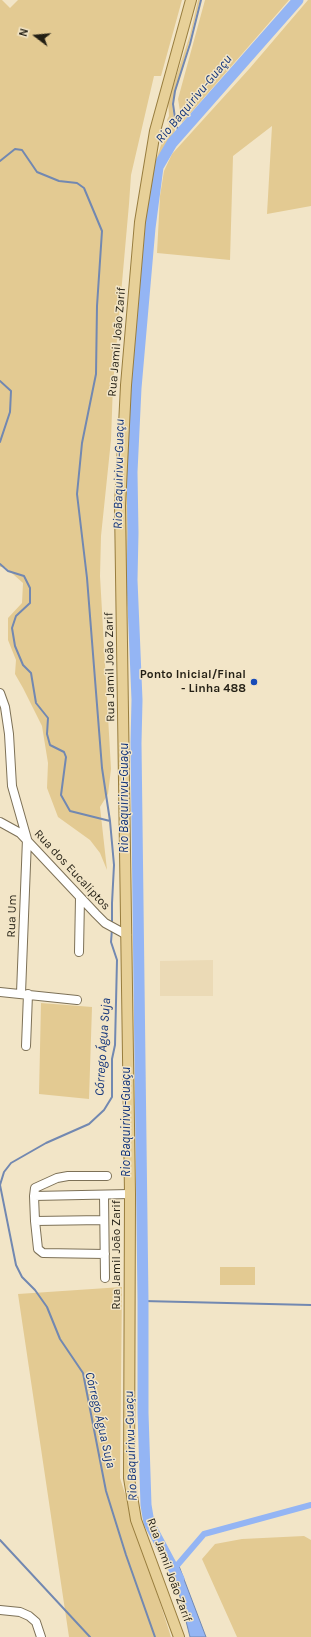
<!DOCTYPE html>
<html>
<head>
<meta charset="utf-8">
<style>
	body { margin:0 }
	#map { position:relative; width:311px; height:1637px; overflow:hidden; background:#f2e5c7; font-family:Karla,sans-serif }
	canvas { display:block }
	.north { position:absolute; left:16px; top:16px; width:40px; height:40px; -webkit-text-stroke:3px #f2e5c7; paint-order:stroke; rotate:286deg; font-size:11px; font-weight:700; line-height:16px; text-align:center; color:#231f14 }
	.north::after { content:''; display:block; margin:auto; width:14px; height:18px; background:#231f14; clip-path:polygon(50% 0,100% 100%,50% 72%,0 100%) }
</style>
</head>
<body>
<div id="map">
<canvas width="311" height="1637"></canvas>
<div class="north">N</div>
</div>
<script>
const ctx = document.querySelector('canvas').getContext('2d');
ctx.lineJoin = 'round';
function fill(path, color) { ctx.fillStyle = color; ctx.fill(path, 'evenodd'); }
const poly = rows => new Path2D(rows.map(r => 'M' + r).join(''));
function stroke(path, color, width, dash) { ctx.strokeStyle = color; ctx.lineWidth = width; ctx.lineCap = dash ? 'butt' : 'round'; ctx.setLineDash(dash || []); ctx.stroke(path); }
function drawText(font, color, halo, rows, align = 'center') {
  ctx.font = font + ' Karla,sans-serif'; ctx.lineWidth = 3; ctx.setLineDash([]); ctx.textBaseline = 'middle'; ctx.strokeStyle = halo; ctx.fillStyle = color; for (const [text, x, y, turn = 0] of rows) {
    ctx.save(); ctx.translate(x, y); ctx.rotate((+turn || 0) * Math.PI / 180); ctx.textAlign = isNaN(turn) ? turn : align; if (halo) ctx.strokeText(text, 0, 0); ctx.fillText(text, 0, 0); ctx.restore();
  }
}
fill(poly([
	[213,960,213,996,160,996,160,961]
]), '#ebdab6');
fill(poly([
	[0,0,2,0,10,8,18,0,182,0,161,76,154,76,131,175,129,204,113,384,111,440,101,536,100,576,111,769,108,794,100,807,107,870,100,853,90,840,58,817,47,788,48,763,42,726,23,688,15,674,16,660,8,640,8,618,22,603,23,583,5,567,0,567],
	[198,0,200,0,189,43,172,103,175,131,156,167,147,236,144,274,134,383,130,471,128,578,131,586,130,602,134,631,134,657,132,658,125,570,126,482,131,390,148,203,153,169,161,145,170,128,167,120,169,116,168,101,190,35],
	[205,0,289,0,182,123,178,99],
	[308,0,311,0,311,206,267,214,272,126,233,156,230,260,157,253,160,196,164,171,172,154,250,68],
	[41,1003,92,1007,89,1099,39,1094],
	[220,1267,255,1267,255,1285,220,1285],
	[122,1287,120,1478,171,1637,69,1637,18,1294],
	[304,1536,311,1540,311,1637,237,1637,202,1559,215,1544,242,1539]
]), '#e3ca92');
const water = poly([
	[174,1561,179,1566,206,1637,190,1637,177,1585,170,1569,174,1561]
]);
fill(water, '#94b5f4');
stroke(water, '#7288b1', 1);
stroke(poly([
	[180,133,176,125,173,104,175,91,190,44,201,0],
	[0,161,15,149,22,150,37,172,59,181,77,183,84,188,102,231,97,306,96,374,82,443,77,494,87,578,102,768,110,821],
	[0,381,11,391,10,412,0,442],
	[0,564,8,571,24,576,30,588,30,603,16,616,12,628,15,646,23,665,31,673,36,703,48,718,47,734,50,745,64,752,66,757,61,795,70,811,110,821,114,865,112,903,112,924],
	[112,929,111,942,117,960,115,1045,112,1059,112,1097,104,1110,89,1124,46,1143,11,1163,4,1172,0,1185,16,1265,22,1277,35,1290,47,1307,60,1339,83,1373,106,1491,126,1555,155,1637],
	[143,1301,311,1305],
	[0,1540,90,1637]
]), '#7288b1', 2);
stroke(poly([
	[174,1569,204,1534,311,1505]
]), '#94b5f4', 6);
stroke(poly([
	[179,1579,149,1523,146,1505,143,1413,143,1301,136,743,137,700,132,580,133,533,132,472,136,388,150,228,158,167,172,143,298,0]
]), '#94b5f4', 11);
const minor = poly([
	[0,693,5,707,9,734,12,786,27,839,21,993],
	[0,822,20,833,96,914,105,923,127,935],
	[79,952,80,898],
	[0,992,77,1000],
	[26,1046,28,994],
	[104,1195,105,1278],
	[34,1196,130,1194],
	[104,1220,35,1221,34,1196,35,1188,57,1178,68,1176,107,1176],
	[35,1221,38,1249,43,1253,105,1254],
	[0,1610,20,1612,29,1616,36,1622,41,1637]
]);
const major = poly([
	[179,1637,136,1520,129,1478,130,1194,120,506,126,385,140,222,155,131,191,0]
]);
stroke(minor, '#7d7157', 10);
stroke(major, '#987d3e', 12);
stroke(minor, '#fff', 8);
stroke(major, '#e7d098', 10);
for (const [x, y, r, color] of [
	[254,682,4,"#184bb8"]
]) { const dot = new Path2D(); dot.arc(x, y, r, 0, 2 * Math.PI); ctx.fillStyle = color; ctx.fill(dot); stroke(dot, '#f2e5c7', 1.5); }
drawText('12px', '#231f14', '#f2e5c7', [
	["Rua Jamil João Zarif",117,342,-85],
	["Rua Jamil João Zarif",110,667,-91],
	["Rua dos Eucaliptos",72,870,47],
	["Rua Um",12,916,-88],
	["Rua Jamil João Zarif",117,1255,-90],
	["Rua Jamil João Zarif",169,1570,70]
]);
drawText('bold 12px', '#231f14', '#f2e5c7', [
	["Ponto Inicial/Final",246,675],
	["- Linha 488",246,689]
], 'right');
drawText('italic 13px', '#12347b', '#f2e5c7', [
	["Rio Baquirivu-Guaçu",194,99,-50],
	["Rio Baquirivu-Guaçu",119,474,-89],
	["Rio Baquirivu-Guaçu",124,798,-90],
	["Córrego Água Suja",103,1047,-86],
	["Rio Baquirivu-Guaçu",126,1122,-90],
	["Córrego Água Suja",100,1420,77],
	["Rio Baquirivu-Guaçu",131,1446,-92]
]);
</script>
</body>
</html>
